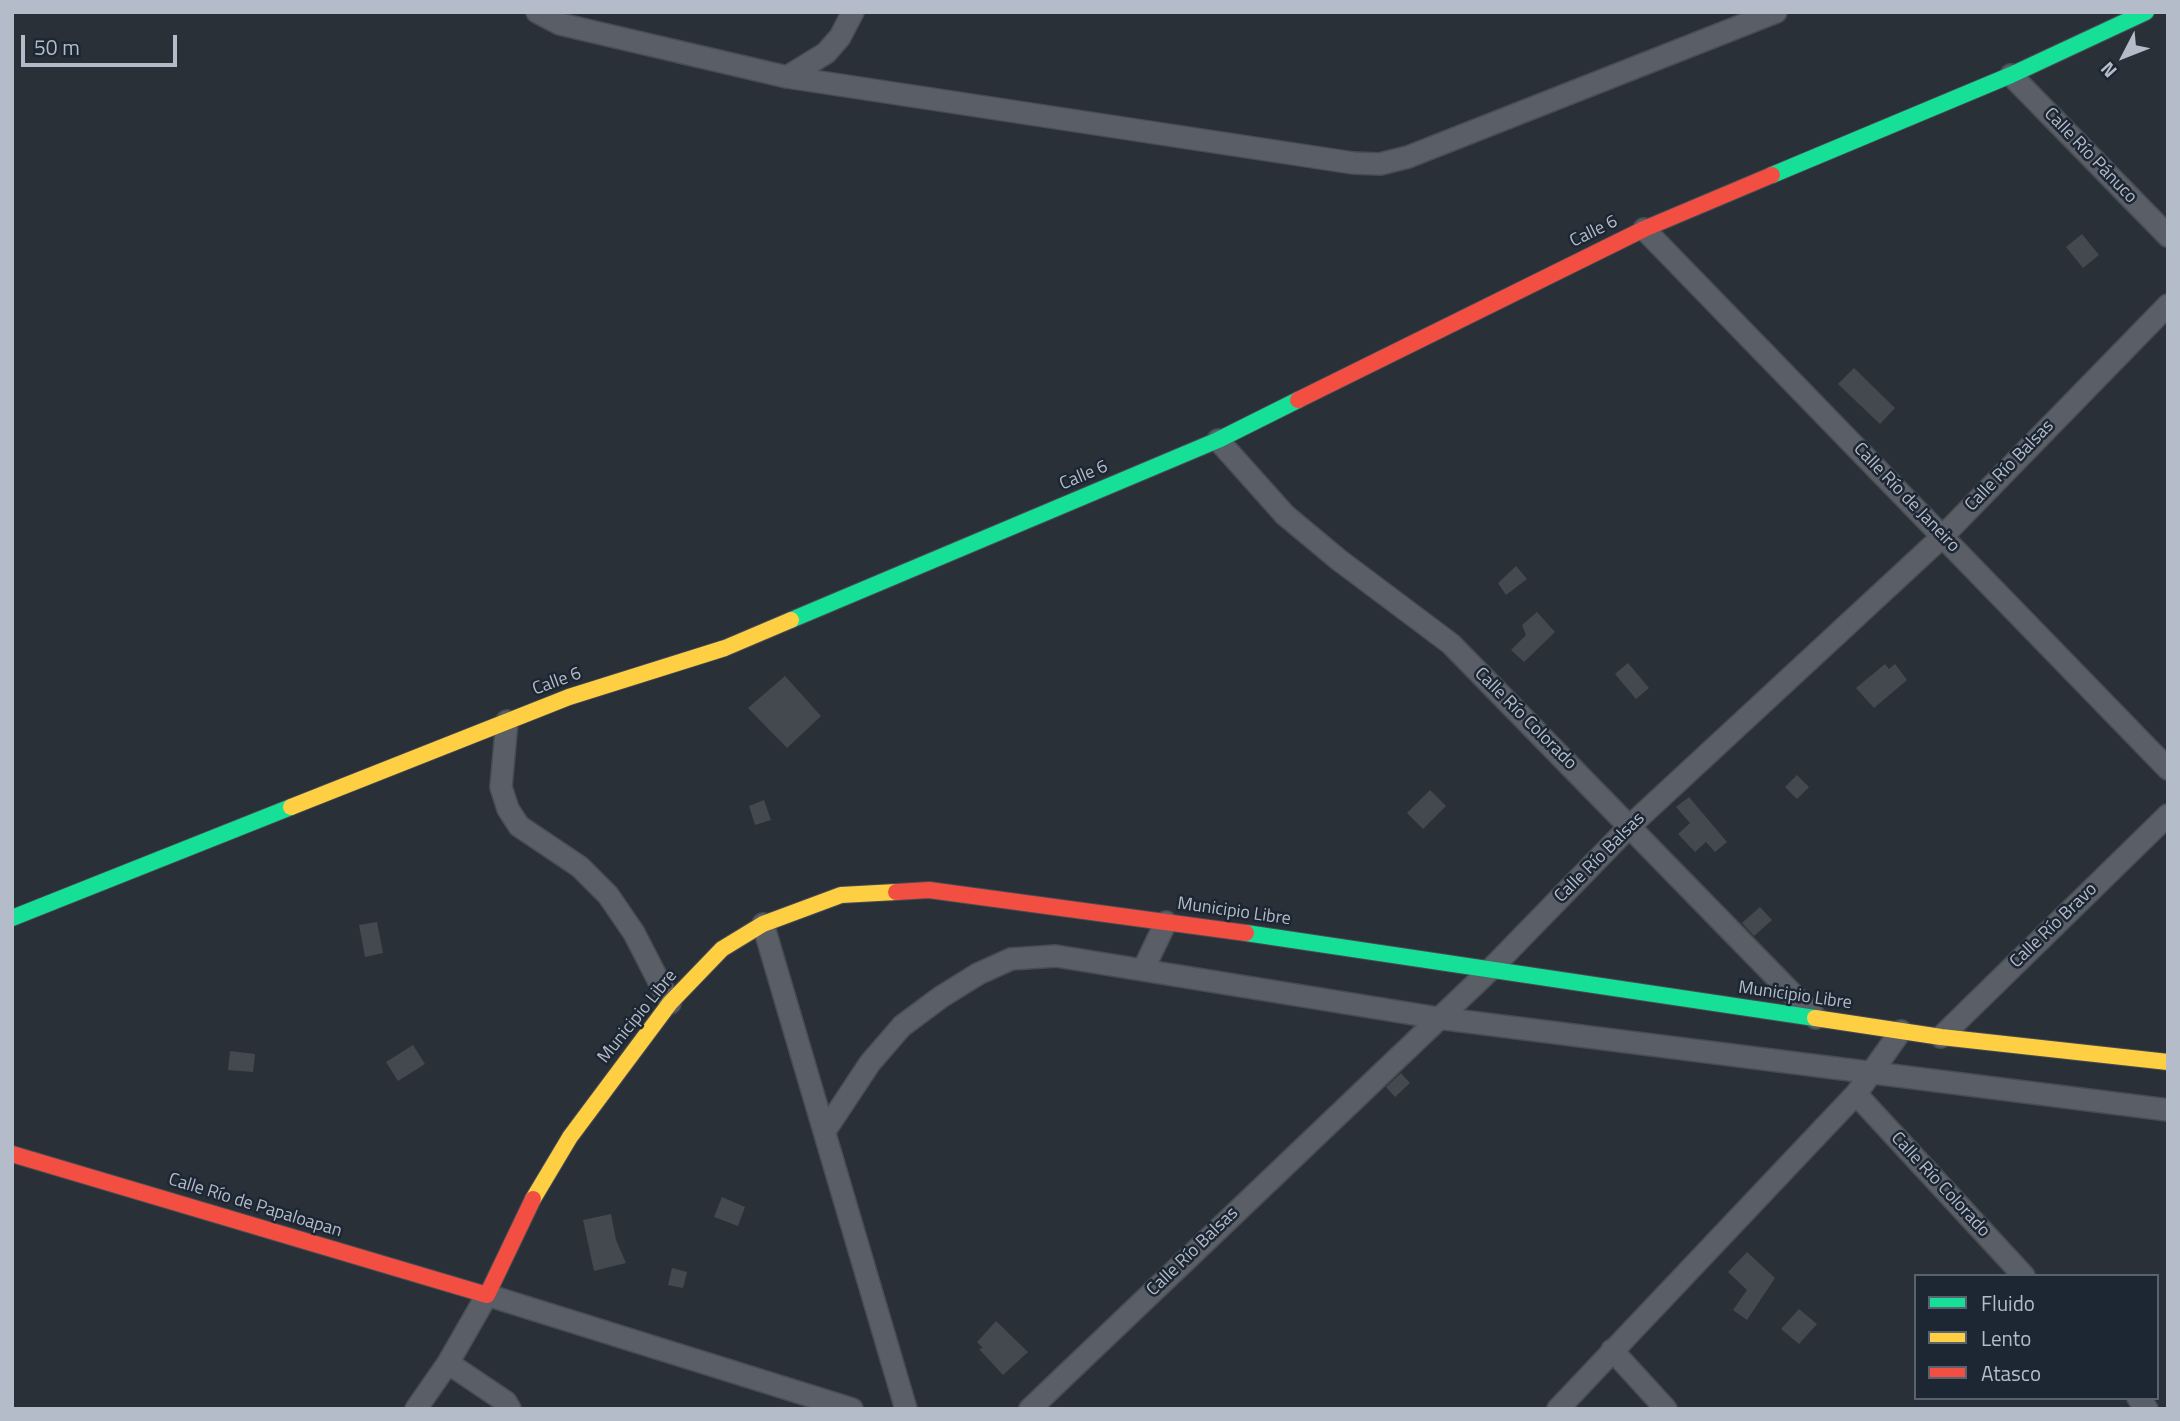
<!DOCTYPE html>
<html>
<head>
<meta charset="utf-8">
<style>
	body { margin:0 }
	#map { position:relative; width:2180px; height:1421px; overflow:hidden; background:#2a3038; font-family:"Titillium Web",sans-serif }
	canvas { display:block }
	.frame { position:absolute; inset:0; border:14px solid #b4bcc9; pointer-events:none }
	.legend { position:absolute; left:1914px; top:1274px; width:245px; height:126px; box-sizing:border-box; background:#1d2633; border:2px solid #59626f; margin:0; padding:9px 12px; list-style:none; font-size:21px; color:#b4bcc9 }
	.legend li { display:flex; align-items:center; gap:14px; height:35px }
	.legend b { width:35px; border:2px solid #59626f }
	.north { position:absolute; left:2089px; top:21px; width:70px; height:70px; -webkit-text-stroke:5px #1d2633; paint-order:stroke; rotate:228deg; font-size:19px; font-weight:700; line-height:28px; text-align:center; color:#b4bcc9 }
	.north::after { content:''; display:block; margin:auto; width:24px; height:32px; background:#b4bcc9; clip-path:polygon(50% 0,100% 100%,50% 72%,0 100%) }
	.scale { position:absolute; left:21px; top:35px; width:156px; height:32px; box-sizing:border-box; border:4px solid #b4bcc9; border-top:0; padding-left:9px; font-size:21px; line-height:24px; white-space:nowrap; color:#b4bcc9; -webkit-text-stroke:5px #1d2633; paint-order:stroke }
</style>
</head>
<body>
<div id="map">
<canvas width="2180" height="1421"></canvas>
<div class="frame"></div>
<ul class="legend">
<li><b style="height:9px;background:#16e098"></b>Fluido</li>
<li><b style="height:9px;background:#ffcf43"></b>Lento</li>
<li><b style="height:9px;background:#f24e42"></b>Atasco</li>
</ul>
<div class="north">N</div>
<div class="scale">50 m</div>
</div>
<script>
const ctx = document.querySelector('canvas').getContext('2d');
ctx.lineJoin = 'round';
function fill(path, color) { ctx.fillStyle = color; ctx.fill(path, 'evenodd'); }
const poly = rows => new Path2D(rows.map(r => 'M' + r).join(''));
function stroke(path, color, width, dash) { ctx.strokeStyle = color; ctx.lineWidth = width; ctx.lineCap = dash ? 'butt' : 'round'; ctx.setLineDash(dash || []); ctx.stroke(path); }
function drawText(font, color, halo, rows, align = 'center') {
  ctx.font = font + ' "Titillium Web",sans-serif'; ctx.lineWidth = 5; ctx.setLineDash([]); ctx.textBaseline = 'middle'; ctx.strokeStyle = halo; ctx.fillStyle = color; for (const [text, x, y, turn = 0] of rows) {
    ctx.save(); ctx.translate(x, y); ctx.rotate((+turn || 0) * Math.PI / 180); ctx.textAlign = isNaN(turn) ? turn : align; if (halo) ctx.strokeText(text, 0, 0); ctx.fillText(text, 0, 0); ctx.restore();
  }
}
fill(poly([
	[2082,234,2099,255,2083,268,2066,247],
	[1854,368,1895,408,1880,424,1838,384],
	[1516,566,1527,579,1506,595,1498,583],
	[1537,612,1555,632,1524,662,1511,650,1526,635,1522,625],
	[1628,663,1649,688,1636,699,1615,674],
	[1885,664,1889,669,1895,664,1907,680,1874,708,1856,688],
	[785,676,821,716,787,748,748,708],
	[1797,775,1809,787,1797,799,1785,787],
	[1430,790,1446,806,1423,829,1407,813],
	[1689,797,1727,842,1715,852,1706,842,1695,852,1678,834,1690,823,1676,807],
	[764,800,771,820,755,825,749,806],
	[1760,907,1772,920,1754,936,1742,923],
	[377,922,383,953,365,957,359,925],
	[413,1045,425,1064,398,1081,386,1062],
	[230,1051,255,1054,253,1072,228,1070],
	[1401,1073,1410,1083,1395,1097,1386,1087],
	[722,1197,745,1207,738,1226,714,1217],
	[611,1214,616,1240,626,1263,594,1271,583,1220],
	[1747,1252,1775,1278,1747,1320,1733,1310,1747,1290,1728,1272],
	[672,1268,687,1272,683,1288,668,1285],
	[1799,1309,1817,1324,1799,1344,1781,1329],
	[996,1321,1028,1352,1003,1375,979,1349,983,1348,977,1342]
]), '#444950');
const street = poly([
	[537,12,560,24,787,77,1353,163,1380,164,1408,157,1776,12],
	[2011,75,2168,236],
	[787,77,826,53,840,37,853,12],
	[1644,229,2168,769],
	[1218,440,1285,515,1339,560,1451,644,1816,1018],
	[507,721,501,787,508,809,519,826,580,867,608,895,634,933,670,1003],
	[763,924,906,1409],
	[1143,970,1166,922],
	[1941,1037,2168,815],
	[1856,1094,2024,1276],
	[825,1131,870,1063,902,1026,941,997,978,974,1011,959,1056,956,1438,1018,2168,1110],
	[1612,1350,1666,1409],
	[448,1363,506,1402,510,1409],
	[2138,1398,2147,1409],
	[416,1409,448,1363,487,1295,852,1409],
	[1030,1409,1489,971,1630,826,1943,536,2168,305],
	[1558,1409,1856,1094,1901,1031]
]);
const fast = poly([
	[1772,175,2011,75,2146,12],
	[791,620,1218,440,1298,400],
	[12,918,291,807],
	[1246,933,1815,1018]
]);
const slow = poly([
	[291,807,569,697,725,648,791,620],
	[1815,1018,1941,1037,2168,1062],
	[533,1199,570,1137,670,1003,722,949,763,924,841,895,896,892]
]);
const jam = poly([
	[1298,400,1644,229,1772,175],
	[896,892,929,890,1246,933],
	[12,1154,487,1295,533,1199]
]);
stroke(street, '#484c53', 24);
stroke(fast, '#484c53', 18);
stroke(slow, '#484c53', 18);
stroke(jam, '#484c53', 18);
stroke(street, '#5a5e66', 21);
stroke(fast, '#16e098', 16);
stroke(slow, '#ffcf43', 16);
stroke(jam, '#f24e42', 16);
drawText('18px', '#b4bcc9', '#1d2633', [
	["Calle Río Pánuco",2090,156,46],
	["Calle 6",1594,232,-26],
	["Calle Río Balsas",2010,466,-46],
	["Calle 6",1084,476,-23],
	["Calle Río de Janeiro",1906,498,46],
	["Calle 6",557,682,-20],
	["Calle Río Colorado",1525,719,45],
	["Calle Río Balsas",1600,858,-45],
	["Municipio Libre",1234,912,8],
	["Calle Río Bravo",2054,926,-44],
	["Municipio Libre",1795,996,8],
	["Municipio Libre",638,1017,-51],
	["Calle Río Colorado",1940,1185,47],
	["Calle Río de Papaloapan",255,1206,17],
	["Calle Río Balsas",1193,1252,-44]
]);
</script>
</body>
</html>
